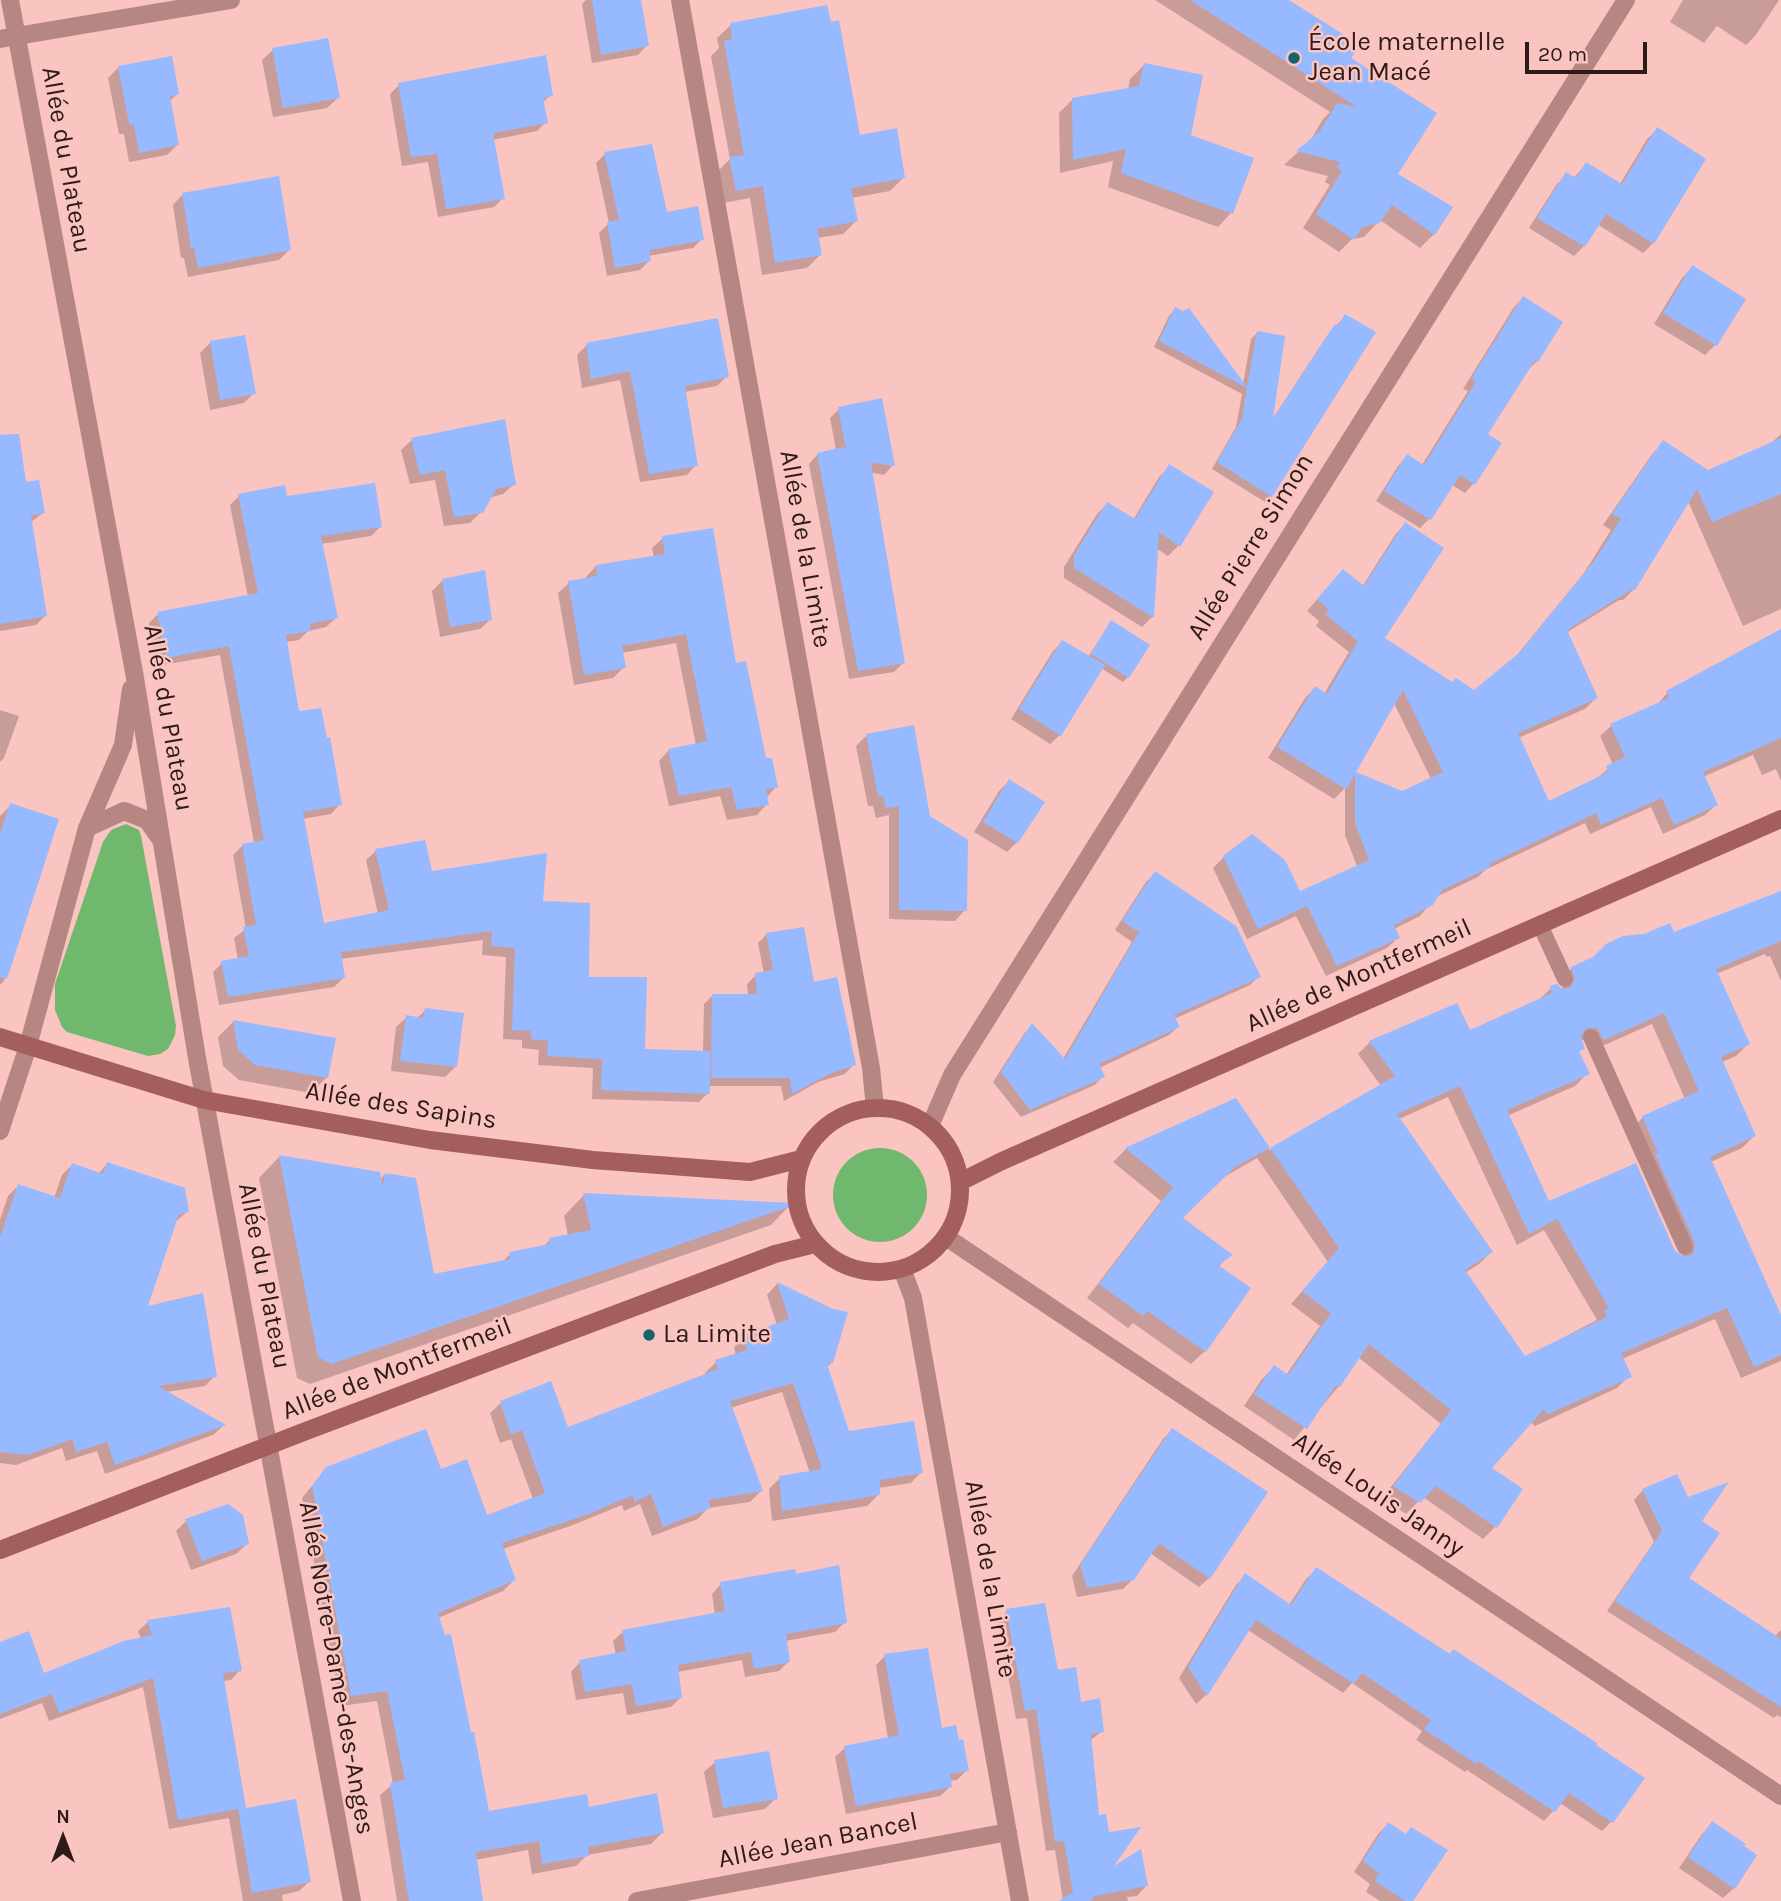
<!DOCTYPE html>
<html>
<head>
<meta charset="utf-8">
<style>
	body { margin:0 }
	#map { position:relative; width:1781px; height:1901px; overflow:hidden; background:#fac4c0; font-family:Karla,sans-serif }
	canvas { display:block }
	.north { position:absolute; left:28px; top:1803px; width:70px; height:70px; -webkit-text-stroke:5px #fac4c0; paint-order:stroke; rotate:0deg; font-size:19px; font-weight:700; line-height:28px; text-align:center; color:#2d1a19 }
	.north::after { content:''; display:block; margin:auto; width:24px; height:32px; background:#2d1a19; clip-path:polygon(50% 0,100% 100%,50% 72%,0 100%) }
	.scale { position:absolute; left:1525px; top:42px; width:122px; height:32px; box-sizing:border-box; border:4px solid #2d1a19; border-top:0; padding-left:9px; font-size:21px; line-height:24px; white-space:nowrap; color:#2d1a19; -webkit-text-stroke:5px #fac4c0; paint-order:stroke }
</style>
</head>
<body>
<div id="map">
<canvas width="1781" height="1901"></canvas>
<div class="north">N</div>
<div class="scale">20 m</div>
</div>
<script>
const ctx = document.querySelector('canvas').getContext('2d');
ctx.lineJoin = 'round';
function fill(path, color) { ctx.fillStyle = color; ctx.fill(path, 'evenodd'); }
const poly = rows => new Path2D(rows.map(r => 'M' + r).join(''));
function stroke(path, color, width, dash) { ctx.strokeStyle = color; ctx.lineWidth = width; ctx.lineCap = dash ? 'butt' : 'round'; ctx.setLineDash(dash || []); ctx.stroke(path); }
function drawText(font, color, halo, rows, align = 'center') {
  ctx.font = font + ' Karla,sans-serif'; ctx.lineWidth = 5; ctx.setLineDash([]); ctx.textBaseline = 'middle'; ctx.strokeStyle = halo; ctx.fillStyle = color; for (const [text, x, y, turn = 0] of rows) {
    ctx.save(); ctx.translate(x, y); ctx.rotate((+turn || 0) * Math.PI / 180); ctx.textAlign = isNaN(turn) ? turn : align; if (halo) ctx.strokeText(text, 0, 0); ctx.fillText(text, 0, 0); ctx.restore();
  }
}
fill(poly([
	[126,824,139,830,141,836,176,1026,175,1035,168,1049,160,1054,148,1056,67,1032,62,1027,55,1010,55,984,103,842,111,830],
	'833 1195a47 47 0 1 1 94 0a47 47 0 1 1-94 0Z'
]), '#70b86d');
fill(poly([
	[586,0,639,0,647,45,638,55,592,63,582,4],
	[1155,0,1286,0,1349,59,1396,175,1451,208,1434,234,1420,248,1380,220,1364,237,1352,239,1339,252,1303,228,1330,185,1325,182,1328,176,1284,165,1310,141,1323,119,1330,112],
	[1683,0,1779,0,1755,36,1746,45,1717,26,1704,43,1670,22],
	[731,25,903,178,890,191,851,198,856,221,843,234,817,238,820,255,807,268,762,275,750,198,723,203,717,172,730,159,711,56,719,48,717,38],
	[273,50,338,98,327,108,273,117,262,60],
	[170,58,177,94,169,102,177,145,167,155,129,162,124,134,119,134,108,78,118,68],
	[1144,65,1189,136,1252,159,1231,213,1218,227,1108,187,1113,161,1060,173,1059,113,1073,99,1128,90,1130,79],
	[399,85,551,95,542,103,546,122,537,131,492,140,503,198,494,207,438,217,428,162,402,166,390,94],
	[1657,130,1653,243,1643,253,1597,224,1584,246,1574,256,1529,228,1557,184,1567,175,1573,179,1586,164,1620,184,1647,139],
	[605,154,666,214,702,239,693,248,648,256,649,261,640,270,607,276,599,233,609,223,596,163],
	[183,194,289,250,279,260,188,277,184,258,181,258,173,205],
	[1692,268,1743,299,1715,345,1705,355,1654,324,1682,278],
	[1523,298,1537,361,1528,370,1486,435,1474,483,1465,493,1452,485,1429,519,1420,528,1376,501,1398,466,1408,456,1422,465,1468,391,1463,389,1514,307],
	[1175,309,1243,384,1251,339,1257,333,1271,421,1329,333,1346,316,1373,332,1271,496,1265,502,1212,469,1236,427,1242,394,1154,347,1169,316],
	[211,342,254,393,244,403,210,410,200,353],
	[587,345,727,376,717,386,684,392,696,465,687,475,640,482,620,380,582,388,577,355],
	[839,409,893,465,884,475,870,472,903,663,894,672,849,679,809,464,818,454,836,450,830,418],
	[1781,434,1781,609,1743,626,1688,501,1634,589,1623,600,1619,600,1566,633,1596,698,1585,709,1518,738,1548,804,1597,778,1613,765,1600,736,1611,726,1657,705,1667,693,1781,631,1781,781,1776,769,1762,775,1753,755,1703,777,1716,805,1705,815,1663,834,1651,807,1590,834,1585,823,1485,870,1478,877,1436,897,1420,916,1394,929,1398,938,1387,948,1326,976,1296,916,1247,939,1213,868,1224,857,1299,894,1357,866,1345,835,1345,788,1334,799,1268,758,1305,698,1315,688,1324,694,1349,652,1316,626,1319,621,1307,611,1332,582,1362,587,1395,535,1405,524,1383,638,1452,684,1475,692,1513,660,1584,573,1611,530,1603,525,1653,453,1664,443,1708,472,1768,446],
	[1394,703,1431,779,1402,793,1353,773],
	[412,440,514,484,503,494,489,498,481,512,470,523,444,526,435,480,410,484,401,450],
	[1170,466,1211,492,1178,546,1168,556,1156,548,1152,617,1142,627,1064,578,1064,567,1097,514,1107,504,1133,520,1159,477],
	[0,489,43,513,31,522,45,616,36,625,0,631],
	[239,496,286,498,380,527,371,536,321,544,336,618,326,627,308,631,299,640,286,642,298,713,340,804,331,814,302,819,322,925,378,914,366,860,376,851,430,873,541,903,587,979,643,1051,703,1052,704,1004,713,995,748,995,747,984,756,975,764,974,758,943,767,934,813,984,854,1064,845,1074,818,1082,784,1101,781,1086,708,1086,708,1093,699,1102,592,1099,593,1068,538,1065,539,1050,522,1048,522,1040,503,1039,506,957,482,955,483,940,340,959,343,978,334,987,219,1005,213,972,222,963,238,960,234,938,246,929,233,855,243,845,254,843,220,655,157,666,149,623,158,614,248,597,230,505],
	[663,538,735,665,764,760,776,787,766,798,767,804,757,815,727,820,720,796,669,806,659,761,669,750,696,745,676,643,621,653,624,667,613,678,574,685,558,593,569,583,586,579,586,577,596,566,654,557,652,548],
	[442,581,491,619,480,629,440,637,432,591],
	[1111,622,1128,677,1123,682,1101,668,1060,735,1050,744,1011,719,1053,651,1062,642,1088,657],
	[0,710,19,716,4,758,0,762],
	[867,735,929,817,965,910,955,921,889,919,889,815,876,818,873,806,868,806,856,746],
	[1009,781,1017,842,1007,852,974,832,999,791],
	[11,805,57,820,4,981,0,985,0,816],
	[1155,873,1258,977,1250,985,1174,1019,1178,1027,1169,1035,1099,1068,1103,1076,1095,1085,1021,1117,993,1082,1024,1034,1032,1025,1063,1059,1132,942,1115,930,1146,882],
	[1781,893,1781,981,1770,956,1767,957,1765,954,1716,974,1748,1044,1736,1056,1722,1062,1754,1136,1742,1148,1711,1162,1781,1319,1781,1361,1741,1378,1715,1319,1622,1359,1629,1376,1617,1388,1535,1426,1530,1421,1489,1468,1521,1490,1495,1527,1483,1539,1423,1497,1406,1514,1382,1498,1441,1424,1358,1357,1339,1386,1294,1440,1244,1406,1262,1379,1274,1367,1286,1375,1320,1326,1291,1304,1328,1262,1257,1158,1219,1180,1180,1218,1230,1255,1218,1267,1205,1351,1191,1364,1133,1323,1128,1328,1087,1298,1161,1201,1113,1162,1126,1149,1236,1100,1270,1150,1381,1086,1358,1054,1370,1042,1469,1032,1539,1000,1551,988,1564,992,1560,980,1572,968,1673,934],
	[1652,1024,1685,1099,1643,1117,1631,1130,1644,1168,1684,1258,1548,1204,1507,1116,1575,1086,1588,1073,1578,1053,1583,1048,1580,1040,1584,1040,1591,1051],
	[1448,1097,1517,1245,1544,1230,1597,1320,1524,1358,1465,1273,1479,1264,1491,1252,1399,1119],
	[426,1010,456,1066,445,1077,391,1071,396,1027,407,1017,417,1018],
	[233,1022,334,1039,327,1077,311,1093,239,1080,223,1066,218,1037],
	[279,1157,380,1180,385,1174,433,1276,501,1263,510,1254,542,1248,550,1240,568,1236,564,1216,584,1195,791,1204,771,1225,310,1384,297,1378,259,1178],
	[107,1164,187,1212,175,1222,145,1308,215,1376,205,1386,166,1392,223,1426,213,1435,105,1474,97,1451,66,1461,62,1448,16,1465,0,1463,0,1220,8,1196,18,1186,54,1198,62,1175,72,1165,98,1174],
	[777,1284,833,1311,832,1362,826,1368,848,1433,921,1472,911,1483,878,1488,878,1495,867,1506,772,1521,769,1489,780,1478,810,1473,782,1392,730,1408,761,1491,750,1502,708,1508,698,1519,652,1536,640,1504,624,1511,622,1505,573,1525,503,1549,514,1580,503,1591,438,1618,487,1813,588,1809,662,1833,651,1844,587,1855,576,1866,532,1874,528,1850,475,1860,481,1901,397,1901,380,1795,393,1784,377,1701,341,1706,302,1498,327,1468,440,1471,486,1517,533,1499,511,1439,500,1443,490,1413,501,1403,567,1429,706,1376,705,1373,716,1362,736,1356,734,1347,745,1336,777,1325,767,1295],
	[1172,1430,1209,1578,1199,1587,1150,1553,1133,1579,1123,1589,1077,1597,1072,1576,1163,1439],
	[1643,1490,1700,1521,1686,1578,1774,1637,1781,1630,1781,1717,1777,1715,1774,1718,1607,1611,1654,1542,1634,1500],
	[186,1521,247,1544,236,1554,191,1570,176,1531],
	[1316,1570,1449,1655,1612,1821,1602,1831,1560,1803,1544,1821,1467,1770,1465,1772,1416,1740,1422,1731,1352,1683,1343,1693,1248,1630,1206,1695,1196,1704,1179,1678,1236,1585,1246,1576,1289,1605,1306,1579],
	[794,1576,845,1622,835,1632,785,1641,788,1662,779,1671,745,1677,742,1660,677,1672,681,1697,671,1707,627,1715,623,1693,576,1700,571,1672,580,1662,616,1655,613,1641,623,1632,715,1615,712,1594,721,1584],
	[1007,1611,1102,1731,1090,1741,1098,1817,1108,1872,1146,1886,1137,1896,1127,1897,1128,1901,1063,1901,1055,1850,1046,1851,1027,1718,1016,1719,998,1621],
	[148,1622,240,1670,231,1680,223,1681,244,1807,241,1810,309,1882,299,1891,282,1895,283,1901,243,1901,229,1818,169,1829,143,1687,49,1721,42,1703,0,1719,0,1644,43,1675,141,1639,138,1631],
	[885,1656,940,1730,967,1770,957,1780,949,1781,950,1787,940,1796,846,1814,835,1757,845,1748,888,1739,876,1665],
	[715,1762,776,1798,765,1809,713,1818,704,1772],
	[1388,1824,1411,1901,1380,1901,1366,1892,1370,1884,1354,1872,1378,1834],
	[1712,1824,1734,1888,1723,1898,1679,1868,1702,1834]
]), '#0003');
fill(poly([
	[592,0,641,0,649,46,601,55],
	[1190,0,1289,0,1360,45,1351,58,1437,113,1398,174,1453,207,1435,235,1392,205,1380,223,1362,227,1354,240,1316,214,1342,171,1337,167,1340,162,1296,151,1320,131,1337,103,1357,107],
	[827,5,831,22,839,20,860,135,897,128,905,178,851,188,858,221,817,229,822,255,775,263,763,186,736,191,729,157,744,155,724,41,732,40,730,23],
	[328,38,340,98,283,108,272,48],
	[546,55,553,96,543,98,548,123,493,133,505,199,446,209,437,154,411,157,398,83],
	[172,56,179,94,170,96,179,145,139,153,134,125,129,124,118,66],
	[1144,63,1203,75,1191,135,1254,158,1233,214,1121,173,1126,149,1073,160,1072,98,1139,86],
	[1657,127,1706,159,1654,244,1606,214,1585,247,1537,218,1566,172,1576,178,1586,162,1622,184],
	[652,144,667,212,698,206,704,240,649,250,651,261,615,268,607,222,619,220,604,152],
	[279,176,291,250,198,268,194,248,191,248,182,193],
	[1692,265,1746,299,1717,346,1663,313],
	[1523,296,1563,322,1538,362,1535,360,1488,434,1502,443,1475,485,1460,475,1431,520,1384,491,1407,454,1424,465,1476,382,1471,379],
	[1175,307,1183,311,1189,308,1247,387,1257,331,1285,336,1273,419,1335,324,1338,326,1345,314,1376,332,1272,497,1217,462,1242,419,1247,388,1159,341],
	[718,318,729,377,685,386,698,466,649,474,630,371,591,379,586,343],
	[245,335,256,394,220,400,210,341],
	[882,398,895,466,867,462,871,463,905,663,858,671,817,453,843,447,846,449,838,407],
	[505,419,516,485,496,489,483,513,454,517,445,470,420,475,411,438],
	[19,434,26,482,39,480,45,513,31,515,47,616,0,624,0,435],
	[1781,438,1781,494,1712,522,1697,489,1635,590,1631,590,1567,630,1598,698,1518,733,1549,801,1608,772,1606,766,1625,757,1610,724,1669,698,1666,691,1781,629,1781,738,1703,772,1718,805,1674,825,1662,798,1601,825,1596,813,1489,864,1491,867,1442,890,1433,905,1394,925,1400,938,1337,966,1307,906,1258,929,1223,856,1252,834,1285,860,1300,891,1369,860,1355,823,1355,774,1346,789,1277,747,1315,686,1327,694,1358,641,1325,614,1329,610,1317,599,1343,569,1364,586,1405,522,1444,548,1385,638,1452,682,1456,678,1474,690,1519,653,1595,560,1621,519,1612,514,1663,440,1708,470],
	[1403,690,1443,772,1402,791,1356,772],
	[1169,464,1214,492,1180,547,1159,532,1154,618,1074,568,1074,555,1107,502,1135,519],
	[375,483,382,527,321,536,338,618,310,624,311,631,286,635,299,711,321,708,327,738,330,737,342,805,303,812,324,923,389,910,375,849,425,840,432,871,547,853,543,901,590,903,589,977,647,977,645,1049,710,1051,710,1094,601,1090,602,1059,547,1056,548,1041,531,1039,531,1031,512,1030,515,948,491,946,492,931,341,952,345,978,228,997,221,961,249,956,243,927,256,925,242,844,264,840,229,646,166,658,157,612,258,593,238,494,285,485,287,496],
	[713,528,736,663,746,661,766,758,772,758,778,788,766,789,769,805,737,810,731,787,679,796,668,749,707,741,686,634,622,646,626,668,584,675,568,581,597,576,596,565,665,554,662,536],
	[485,570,492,620,450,627,442,579],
	[1111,620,1150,645,1129,678,1091,654],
	[1062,640,1105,665,1061,736,1019,709],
	[914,725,930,816,968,840,967,911,899,910,899,806,886,808,883,796,878,796,866,734],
	[1009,779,1045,802,1018,843,983,822],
	[10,803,59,819,7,979,0,977,0,834],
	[1155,871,1236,926,1261,977,1174,1015,1180,1027,1099,1064,1105,1077,1030,1110,1001,1072,1032,1023,1065,1059,1139,932,1122,921],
	[1781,891,1781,941,1716,969,1750,1044,1721,1057,1756,1136,1710,1157,1781,1315,1781,1355,1754,1367,1727,1308,1621,1353,1632,1377,1548,1414,1543,1410,1492,1468,1523,1489,1497,1528,1436,1486,1420,1503,1393,1486,1451,1410,1369,1344,1340,1387,1336,1385,1307,1429,1254,1394,1274,1365,1288,1375,1331,1313,1302,1291,1339,1248,1270,1148,1395,1076,1369,1041,1457,1003,1470,1030,1552,993,1550,986,1556,984,1563,989,1570,988,1575,979,1571,967,1593,957,1606,944,1623,936,1644,934,1670,923,1674,932],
	[1664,1013,1699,1091,1642,1116,1658,1153,1655,1154,1695,1243,1693,1254,1685,1257,1675,1251,1636,1163,1549,1201,1507,1110,1590,1074,1579,1051,1585,1049,1581,1037,1586,1028,1597,1028,1604,1040],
	[1460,1086,1529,1234,1557,1219,1609,1308,1604,1310,1607,1317,1525,1356,1465,1270,1493,1252,1397,1114],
	[804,927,814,982,837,977,856,1065,829,1074,792,1094,790,1078,711,1078,712,994,757,994,755,973,773,970,766,933],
	[425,1008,464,1013,457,1067,400,1061,406,1015,423,1018],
	[233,1020,336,1038,328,1078,255,1065,238,1050],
	[1236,1098,1270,1148,1235,1167,1183,1218,1233,1255,1218,1265,1251,1288,1206,1352,1147,1311,1143,1316,1099,1284,1173,1187,1125,1148],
	[279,1155,380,1172,383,1187,385,1173,416,1178,434,1274,510,1259,509,1252,550,1244,549,1238,591,1230,583,1193,793,1203,794,1205,331,1364,318,1357],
	[107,1162,185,1188,189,1212,179,1214,148,1306,203,1293,217,1377,158,1386,226,1425,115,1465,107,1442,76,1452,72,1439,28,1455,0,1452,0,1237,18,1184,60,1198,72,1163,103,1174],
	[777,1282,833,1309,848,1312,833,1363,827,1364,849,1431,914,1421,923,1473,880,1480,880,1495,782,1511,779,1476,822,1469,793,1383,730,1401,763,1491,708,1500,711,1508,663,1527,651,1494,634,1502,633,1495,586,1515,502,1543,516,1580,438,1613,445,1635,451,1634,471,1732,474,1732,489,1811,587,1794,589,1807,657,1793,664,1833,588,1847,589,1856,542,1864,539,1841,476,1852,483,1901,409,1901,390,1783,405,1780,387,1691,351,1696,312,1486,326,1467,426,1429,441,1469,467,1459,487,1515,545,1493,522,1430,511,1434,500,1401,551,1381,568,1427,718,1369,715,1360,747,1350,744,1335,789,1319],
	[1172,1428,1268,1492,1210,1579,1159,1543,1134,1580,1087,1588,1080,1565],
	[1677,1474,1688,1497,1729,1482,1702,1521,1720,1533,1689,1578,1781,1639,1781,1707,1615,1601,1662,1531,1642,1489],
	[228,1504,243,1515,249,1544,202,1561,185,1519],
	[839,1565,847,1623,786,1634,790,1662,754,1669,751,1652,678,1665,682,1698,636,1706,632,1684,585,1692,579,1660,626,1651,622,1630,725,1611,720,1582,795,1569,796,1574],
	[1316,1567,1450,1654,1453,1649,1597,1743,1596,1745,1645,1778,1613,1823,1569,1793,1555,1812,1478,1761,1476,1764,1424,1729,1431,1720,1362,1673,1354,1684,1256,1620,1207,1696,1188,1667,1245,1573,1291,1605],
	[1045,1603,1058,1670,1076,1667,1081,1702,1100,1698,1104,1732,1091,1734,1099,1815,1106,1814,1109,1832,1141,1827,1114,1866,1141,1849,1148,1886,1094,1896,1091,1901,1059,1901,1073,1892,1064,1841,1055,1842,1036,1709,1025,1711,1006,1609],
	[230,1607,242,1671,223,1673,246,1808,241,1809,296,1799,311,1882,252,1893,238,1809,178,1820,153,1678,59,1713,52,1694,0,1714,0,1642,29,1631,44,1673,124,1641,152,1635,147,1620],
	[928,1648,942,1728,956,1725,959,1740,963,1739,969,1771,950,1774,952,1787,856,1806,844,1746,899,1735,884,1654],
	[769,1751,778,1799,723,1808,714,1760],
	[1712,1821,1746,1844,1744,1846,1757,1855,1735,1889,1688,1857],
	[1388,1822,1406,1834,1411,1827,1448,1850,1413,1901,1405,1901,1375,1881,1379,1873,1363,1861]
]), '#96b9ff');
stroke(poly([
	[1540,925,1565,979],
	[1591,1037,1685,1247]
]), '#b68682', 16);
stroke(poly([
	[10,0,134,672,197,1058,352,1901],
	[680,0,871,1068,875,1108],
	[0,39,231,0],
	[87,828,124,811,147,820,159,837],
	[930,1126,952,1075,1626,0],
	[0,1131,28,1046,87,828,123,745,131,689],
	[946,1237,1781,1796],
	[902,1269,913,1298,1020,1901],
	[637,1901,1008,1832]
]), '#b68682', 18);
stroke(poly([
	[0,1037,204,1100,430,1140,593,1160,750,1172,801,1159],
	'796 1190a82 82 0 1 1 164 0a82 82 0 1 1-164 0Z',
	[960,1182,1002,1161,1781,819],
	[0,1550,306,1431,775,1254,815,1244]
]), '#a45e5b', 18);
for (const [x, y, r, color] of [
	[1294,58,7,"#16646b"],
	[649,1335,7,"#16646b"]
]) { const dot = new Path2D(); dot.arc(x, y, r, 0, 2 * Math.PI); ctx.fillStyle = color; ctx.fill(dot); stroke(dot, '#fac4c0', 2.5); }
drawText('26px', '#2d1a19', '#fac4c0', [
	["École maternelle",1308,43],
	["Jean Macé",1308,73],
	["La Limite",663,1335]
], 'left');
drawText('26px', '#2d1a19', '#fac4c0', [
	["Allée du Plateau",66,160,80],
	["Allée Pierre Simon",1251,547,-58],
	["Allée de la Limite",805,549,80],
	["Allée du Plateau",168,718,80],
	["Allée de Montfermeil",1359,976,-24],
	["Allée des Sapins",401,1106,9],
	["Allée du Plateau",264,1276,79],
	["Allée de Montfermeil",397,1369,-21],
	["Allée Louis Janny",1378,1495,34],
	["Allée de la Limite",990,1579,80],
	["Allée Notre-Dame-des-Anges",336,1668,80],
	["Allée Jean Bancel",818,1841,-11]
]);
</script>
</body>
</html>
